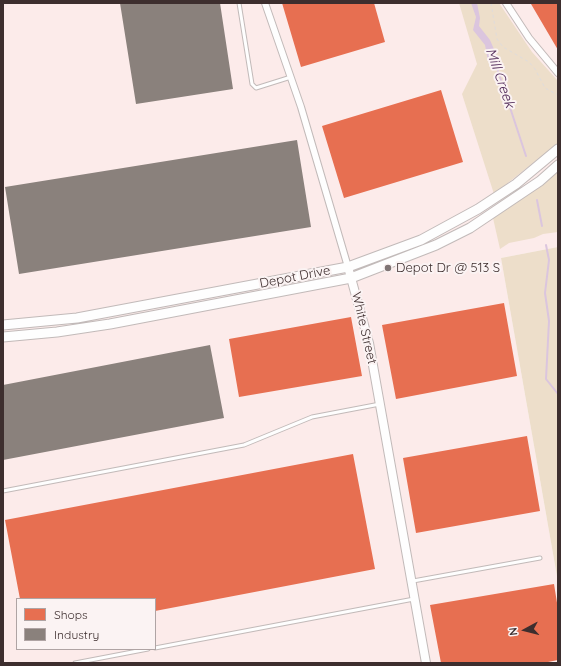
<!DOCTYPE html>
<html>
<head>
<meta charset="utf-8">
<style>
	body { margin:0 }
	#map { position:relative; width:561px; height:666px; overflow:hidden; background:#f9f5f5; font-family:Quicksand,sans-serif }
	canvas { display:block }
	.frame { position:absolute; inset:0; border:4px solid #3d2e2e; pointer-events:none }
	.legend { position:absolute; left:16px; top:598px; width:140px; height:52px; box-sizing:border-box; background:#fbf3f3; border:1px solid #afa4a4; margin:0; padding:5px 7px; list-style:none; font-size:12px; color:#3d2e2e }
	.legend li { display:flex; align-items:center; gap:8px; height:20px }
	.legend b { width:20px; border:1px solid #afa4a4 }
	.north { position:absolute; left:505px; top:610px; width:40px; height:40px; -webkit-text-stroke:3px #fbf3f3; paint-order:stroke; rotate:263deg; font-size:11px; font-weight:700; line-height:16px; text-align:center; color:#3d2e2e }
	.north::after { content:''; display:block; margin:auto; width:14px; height:18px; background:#3d2e2e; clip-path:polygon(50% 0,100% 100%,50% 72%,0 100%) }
</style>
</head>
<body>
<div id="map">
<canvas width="561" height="666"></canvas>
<div class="frame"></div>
<ul class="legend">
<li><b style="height:11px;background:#e76f51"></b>Shops</li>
<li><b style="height:11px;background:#8a817c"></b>Industry</li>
</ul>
<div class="north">N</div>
</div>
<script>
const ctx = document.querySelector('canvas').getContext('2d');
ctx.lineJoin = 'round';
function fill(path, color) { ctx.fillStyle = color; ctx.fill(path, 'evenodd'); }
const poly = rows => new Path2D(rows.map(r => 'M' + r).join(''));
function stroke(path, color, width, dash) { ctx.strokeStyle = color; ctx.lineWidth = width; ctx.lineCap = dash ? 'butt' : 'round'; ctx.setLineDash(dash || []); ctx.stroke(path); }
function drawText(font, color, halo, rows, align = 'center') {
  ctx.font = font + ' Quicksand,sans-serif'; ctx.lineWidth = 4; ctx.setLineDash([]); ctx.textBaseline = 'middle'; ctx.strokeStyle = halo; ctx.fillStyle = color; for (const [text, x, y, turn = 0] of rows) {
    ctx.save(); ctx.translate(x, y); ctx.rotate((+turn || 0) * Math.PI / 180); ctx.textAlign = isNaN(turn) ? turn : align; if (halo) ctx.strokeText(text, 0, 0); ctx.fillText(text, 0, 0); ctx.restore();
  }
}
fill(poly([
	[3,3,558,3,558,247,501,258,558,582,558,663,3,663],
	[17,599,155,599,155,649,17,649]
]), '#fcebea');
fill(poly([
	[459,3,499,3,532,52,558,81,558,143,494,194,462,94,477,64],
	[558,170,558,232,543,234,534,238,509,243,500,249,493,218,528,194],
	[558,247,558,582,501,258]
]), '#eddeca');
fill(poly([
	[471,3,477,3,480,18,479,26,490,40,499,61,497,63,493,64,488,61,485,45,473,30,476,17]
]), '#dbc5de');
fill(poly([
	[282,3,374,3,385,42,301,67],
	[532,3,558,3,558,50,531,4],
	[441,90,463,162,344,198,322,126],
	[504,303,517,376,396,399,382,325],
	[351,317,362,376,239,397,229,339],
	[527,436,540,511,416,533,403,458],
	[353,454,375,569,155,611,155,599,20,599,5,520],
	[554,584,558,609,558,660,543,663,441,663,430,605]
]), '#e76f51');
fill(poly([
	[120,3,220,3,233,89,136,104],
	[297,140,311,227,19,274,5,187],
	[210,345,224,418,3,460,3,385]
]), '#8a817c');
stroke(poly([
	[495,62,526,156],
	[537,200,542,226],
	[546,245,549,260,545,293,549,321,546,379,558,394]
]), '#dbc5de', 2);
const service = poly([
	[239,3,252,84,256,88,291,77],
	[3,491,244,445,312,417,380,404],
	[413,581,540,558],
	[155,648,414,599],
	[75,663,148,649]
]);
const minor = poly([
	[265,3,301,107,348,267],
	[506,3,529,38,558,73]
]);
const tertiary = poly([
	[348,267,369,343,426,663]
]);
const secondary = poly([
	[3,325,77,318,348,267,421,240,478,209,516,184,558,149],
	[3,337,57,332,110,324,351,278,436,245,470,228,540,181,558,165]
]);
stroke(service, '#c2bab9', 5);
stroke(minor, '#c2bab9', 8);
stroke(tertiary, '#c2bab9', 10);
stroke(secondary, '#c2bab9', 11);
stroke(poly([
	[491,3,497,39,503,47,529,62,535,69,545,88,558,95]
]), '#dfdcdc', 1, [3, 3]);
stroke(service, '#fefefe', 3);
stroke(minor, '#fefefe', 6);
stroke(tertiary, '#fefefe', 8);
stroke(secondary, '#fefefe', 9);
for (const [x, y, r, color] of [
	[388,268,4,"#7f7474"]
]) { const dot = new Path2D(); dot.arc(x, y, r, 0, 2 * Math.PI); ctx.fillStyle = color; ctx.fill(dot); stroke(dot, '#fbf3f3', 1.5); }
drawText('13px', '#3d2e2e', '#fbf3f3', [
	["Depot Dr @ 513 S",396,268]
], 'left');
drawText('13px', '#3d2e2e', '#fbf3f3', [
	["Depot Drive",295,277,-11],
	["White Street",364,328,77]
]);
drawText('italic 14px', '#502a58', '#fbf3f3', [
	["Mill Creek",500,78,71]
]);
</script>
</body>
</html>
